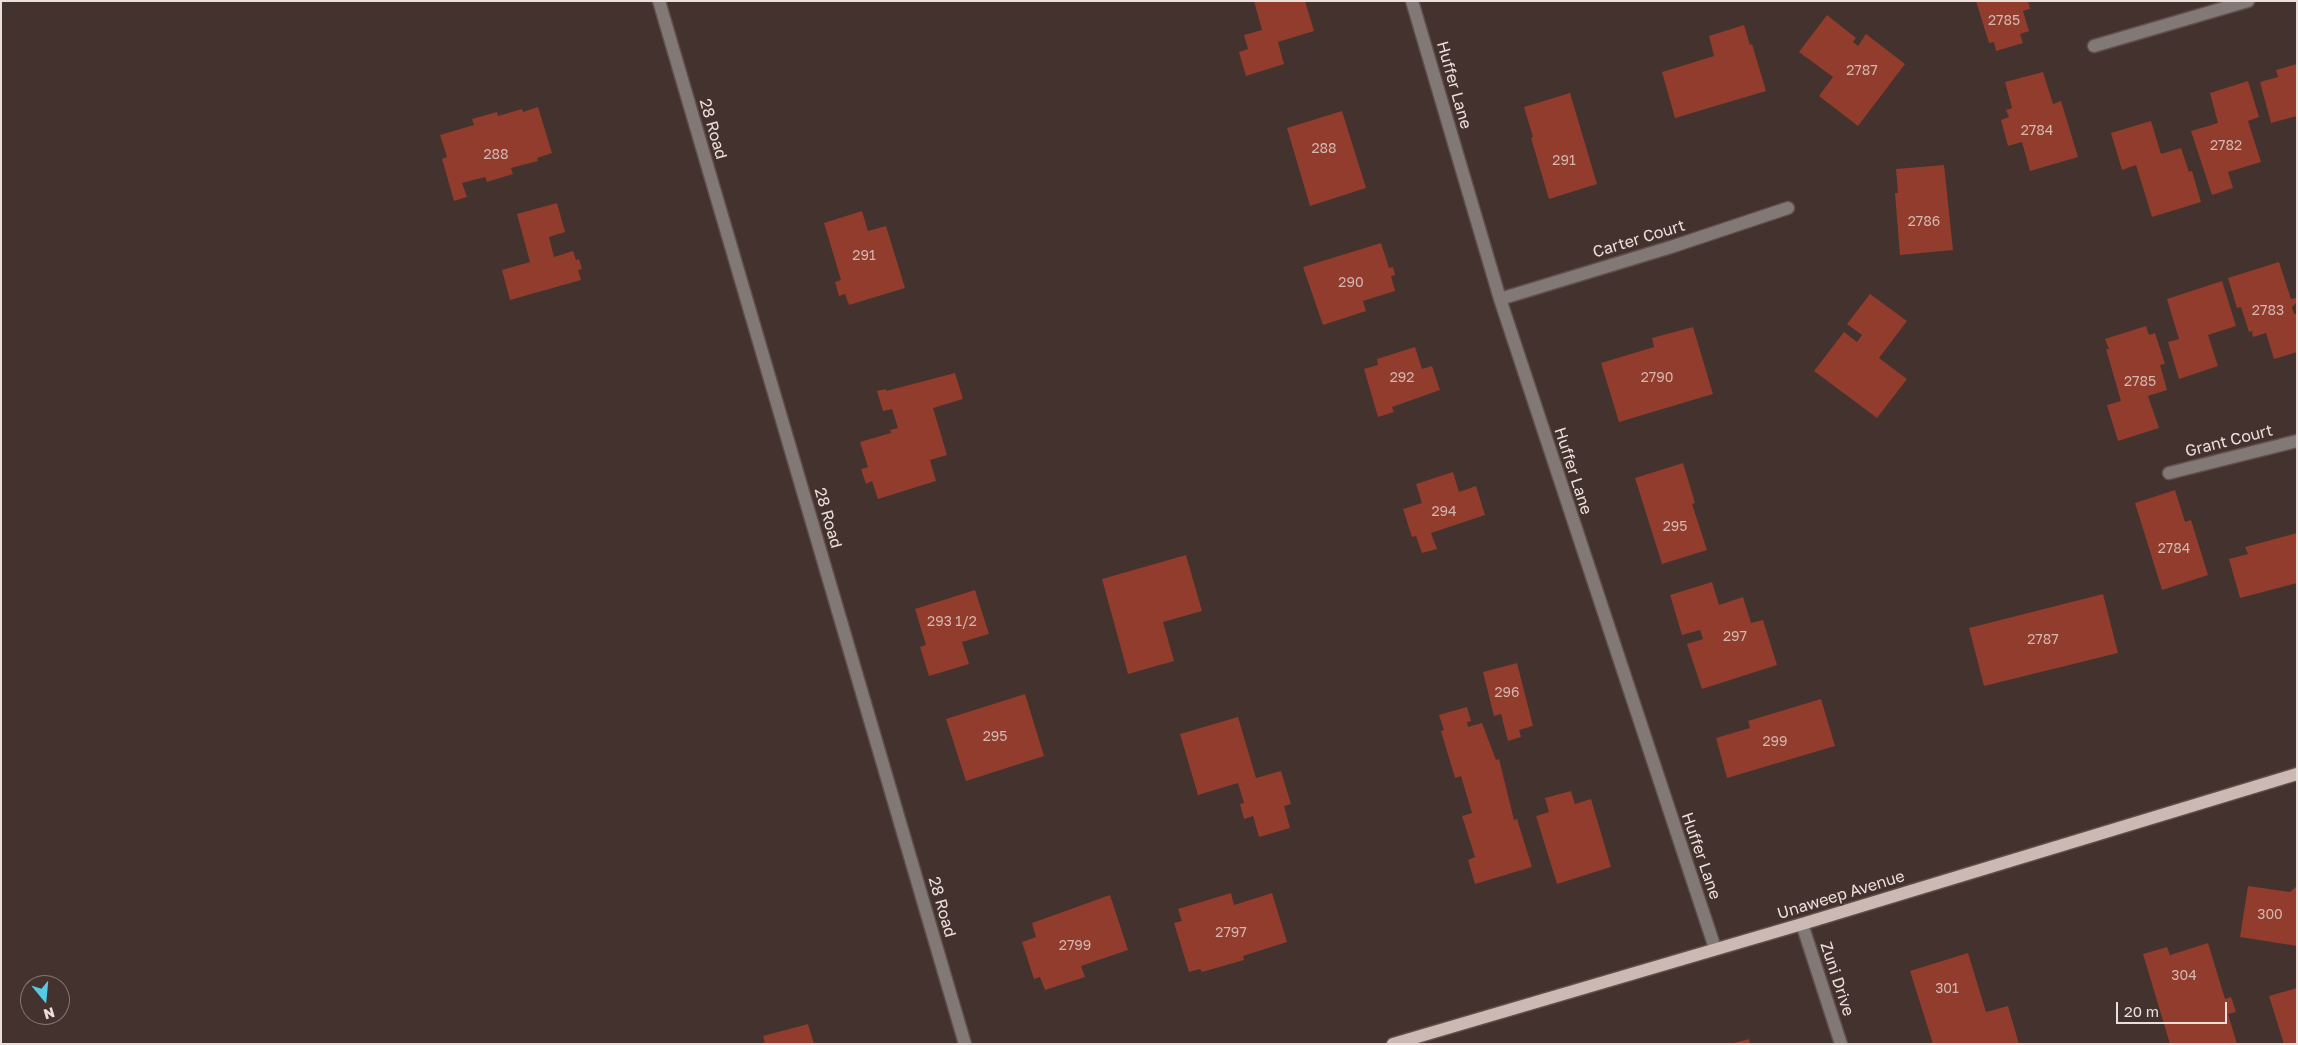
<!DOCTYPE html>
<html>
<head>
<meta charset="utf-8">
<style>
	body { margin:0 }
	#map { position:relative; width:2298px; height:1045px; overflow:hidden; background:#44322e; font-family:"Golos Text",sans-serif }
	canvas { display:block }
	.frame { position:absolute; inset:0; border:2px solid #ebdfdc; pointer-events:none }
	.north { position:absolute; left:20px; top:975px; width:50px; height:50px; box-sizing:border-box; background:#44322e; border:1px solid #877774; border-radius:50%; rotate:163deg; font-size:14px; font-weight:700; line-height:20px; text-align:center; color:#ebdfdc }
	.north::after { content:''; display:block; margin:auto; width:18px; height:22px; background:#55cae0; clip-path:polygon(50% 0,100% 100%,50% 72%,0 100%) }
	.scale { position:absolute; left:2116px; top:1002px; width:111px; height:22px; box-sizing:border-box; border:2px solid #ebdfdc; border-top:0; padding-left:6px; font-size:15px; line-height:18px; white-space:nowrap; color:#ebdfdc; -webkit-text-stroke:4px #44322e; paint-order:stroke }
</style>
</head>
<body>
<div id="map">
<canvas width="2298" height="1045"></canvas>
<div class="frame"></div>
<div class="north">N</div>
<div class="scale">20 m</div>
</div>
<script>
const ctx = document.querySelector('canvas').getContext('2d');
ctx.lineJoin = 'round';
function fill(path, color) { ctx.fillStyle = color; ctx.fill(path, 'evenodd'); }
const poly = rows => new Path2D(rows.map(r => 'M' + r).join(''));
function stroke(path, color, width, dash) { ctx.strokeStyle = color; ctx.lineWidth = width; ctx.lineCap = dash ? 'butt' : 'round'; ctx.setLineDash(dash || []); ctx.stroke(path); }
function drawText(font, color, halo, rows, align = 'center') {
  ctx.font = font + ' "Golos Text",sans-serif'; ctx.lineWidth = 4; ctx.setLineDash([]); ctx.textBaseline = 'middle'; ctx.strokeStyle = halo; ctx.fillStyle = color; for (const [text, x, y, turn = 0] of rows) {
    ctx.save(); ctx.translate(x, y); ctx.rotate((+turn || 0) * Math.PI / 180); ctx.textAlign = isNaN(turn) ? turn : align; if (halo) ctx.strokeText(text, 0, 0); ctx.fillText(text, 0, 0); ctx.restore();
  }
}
fill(poly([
	[1254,1,1305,1,1314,31,1278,42,1284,64,1246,76,1239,52,1248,49,1244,35,1262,30],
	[1976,1,2028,1,2030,9,2023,11,2029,31,2020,34,2023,43,1996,51,1994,42,1989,43],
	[1827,15,1856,38,1853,42,1858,46,1866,34,1905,64,1858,126,1819,96,1833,77,1799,52],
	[1744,25,1750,45,1752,44,1766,91,1675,118,1662,72,1714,56,1709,36],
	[2297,64,2297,116,2271,123,2260,82,2278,77,2276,70],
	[2043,72,2053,104,2061,101,2078,157,2030,171,2022,142,2008,146,2001,120,2009,117,2006,110,2012,108,2005,82],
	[2248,81,2259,117,2248,121,2261,162,2228,172,2233,188,2212,195,2191,131,2218,123,2210,93],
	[1570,93,1597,184,1549,199,1531,138,1533,137,1524,107],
	[538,107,552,153,537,158,538,161,511,168,513,174,487,182,485,177,462,183,467,197,454,201,442,159,447,157,440,135,474,125,472,119,497,112,498,116,522,109,523,112],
	[1342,111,1366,188,1310,206,1287,128],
	[2151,121,2161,154,2181,148,2189,172,2192,171,2201,202,2152,217,2136,165,2122,170,2111,133],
	[1944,165,1953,250,1900,255,1895,193,1898,193,1896,169],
	[557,203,565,232,549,237,554,257,573,251,576,260,579,259,582,269,578,270,581,280,510,300,502,270,530,262,517,214],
	[862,211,868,231,886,226,905,288,849,305,845,294,839,296,835,282,841,280,824,223],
	[1381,243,1389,268,1393,267,1395,275,1391,276,1395,291,1363,301,1366,311,1323,325,1303,267],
	[2279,262,2291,299,2296,298,2297,302,2292,307,2294,314,2297,314,2297,352,2274,359,2266,333,2253,337,2252,331,2249,332,2241,307,2237,308,2228,278],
	[2222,281,2236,326,2208,335,2218,366,2179,379,2168,342,2179,339,2167,299],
	[1870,294,1907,321,1879,358,1907,379,1877,418,1814,371,1844,332,1857,342,1862,335,1847,324],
	[2146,326,2149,335,2155,333,2165,364,2160,365,2167,390,2148,396,2159,428,2118,441,2107,405,2121,401,2106,349,2109,349,2105,339],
	[1693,327,1713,394,1619,422,1601,363,1654,347,1652,338],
	[1415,347,1422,369,1432,366,1440,390,1392,407,1394,412,1378,417,1364,369,1378,365,1377,359],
	[955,373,963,399,933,408,947,455,930,460,936,481,878,499,872,481,866,484,861,469,868,467,860,442,891,433,890,430,898,428,892,409,883,411,877,391,886,389,886,391],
	[1683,463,1695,503,1692,504,1707,550,1662,564,1635,478],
	[1453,472,1459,492,1476,486,1485,515,1431,533,1437,549,1422,553,1416,536,1412,537,1403,509,1422,503,1416,484],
	[2175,490,2185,522,2191,520,2208,575,2162,590,2135,503],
	[2297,533,2297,583,2240,598,2229,559,2248,554,2245,547],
	[1186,555,1202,611,1163,622,1174,661,1128,674,1102,579],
	[1712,582,1719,605,1743,597,1751,623,1763,620,1777,665,1702,689,1687,644,1703,639,1700,630,1682,635,1670,595],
	[975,590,989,634,962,642,969,664,929,676,920,647,926,645,915,609],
	[2103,594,2118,653,1984,686,1969,628],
	[1517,663,1533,726,1519,730,1521,737,1508,741,1501,714,1494,716,1483,672],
	[1025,694,1044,756,966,781,946,719],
	[1821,699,1835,746,1727,778,1716,738,1750,728,1748,721],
	[1467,707,1471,721,1467,722,1468,727,1482,723,1496,760,1499,759,1514,820,1517,819,1532,867,1475,884,1468,860,1475,857,1462,816,1472,813,1461,776,1455,778,1441,731,1444,730,1439,715],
	[1238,717,1256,778,1281,771,1291,804,1284,806,1290,828,1259,837,1253,816,1244,819,1240,804,1244,803,1238,783,1198,795,1180,734],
	[1571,791,1575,804,1591,799,1611,867,1557,884,1536,816,1549,812,1545,798],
	[2248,886,2290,892,2297,886,2297,946,2240,937],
	[1231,893,1234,905,1272,893,1287,942,1243,956,1244,960,1202,972,1200,969,1189,972,1174,923,1182,921,1178,909],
	[1110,895,1128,950,1081,966,1085,977,1045,990,1040,977,1034,979,1022,942,1036,937,1032,923],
	[2208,943,2225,999,2231,997,2236,1012,2228,1014,2237,1044,2170,1044,2143,954,2167,947,2170,955],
	[1968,953,1986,1012,2008,1006,2019,1044,1933,1044,1910,971],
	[2297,988,2297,1044,2284,1044,2269,996],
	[808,1024,814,1044,765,1044,763,1036],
	[1749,1039,1750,1044,1734,1044,1734,1043]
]), '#913c2c');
const minor = poly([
	[659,1,965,1044],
	[1412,1,1500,299,1715,948],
	[2094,46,2248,1],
	[1500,299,1671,247,1788,208],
	[2169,473,2297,441],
	[1802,924,1841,1044]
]);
const major = poly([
	[1393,1044,1802,924,2297,774]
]);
stroke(minor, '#5f4e4a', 15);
stroke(major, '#5f4e4a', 15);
stroke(minor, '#827876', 12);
stroke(major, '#ccb9b4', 12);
drawText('14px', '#d4b6b0', null, [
	["2785",2004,21],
	["2787",1862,71],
	["2784",2037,131],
	["2782",2226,146],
	["288",1324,149],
	["288",496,155],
	["291",1564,161],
	["2786",1924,222],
	["291",864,256],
	["290",1351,283],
	["2783",2268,311],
	["292",1402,378],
	["2790",1657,378],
	["2785",2140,382],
	["294",1444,512],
	["295",1675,527],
	["2784",2174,549],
	["293 1/2",952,622],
	["297",1735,637],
	["2787",2043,640],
	["296",1507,693],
	["295",995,737],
	["299",1775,742],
	["300",2270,915],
	["2797",1231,933],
	["2799",1075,946],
	["304",2184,976],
	["301",1947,989]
]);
drawText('16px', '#ebdfdc', '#44322e', [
	["Huffer Lane",1454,85,74],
	["28 Road",713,129,74],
	["Carter Court",1639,239,-17],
	["Grant Court",2229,441,-14],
	["Huffer Lane",1573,471,72],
	["28 Road",828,518,74],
	["Huffer Lane",1701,856,71],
	["Unaweep Avenue",1841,895,-17],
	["28 Road",942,907,74],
	["Zuni Drive",1837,979,72]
]);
</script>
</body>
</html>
